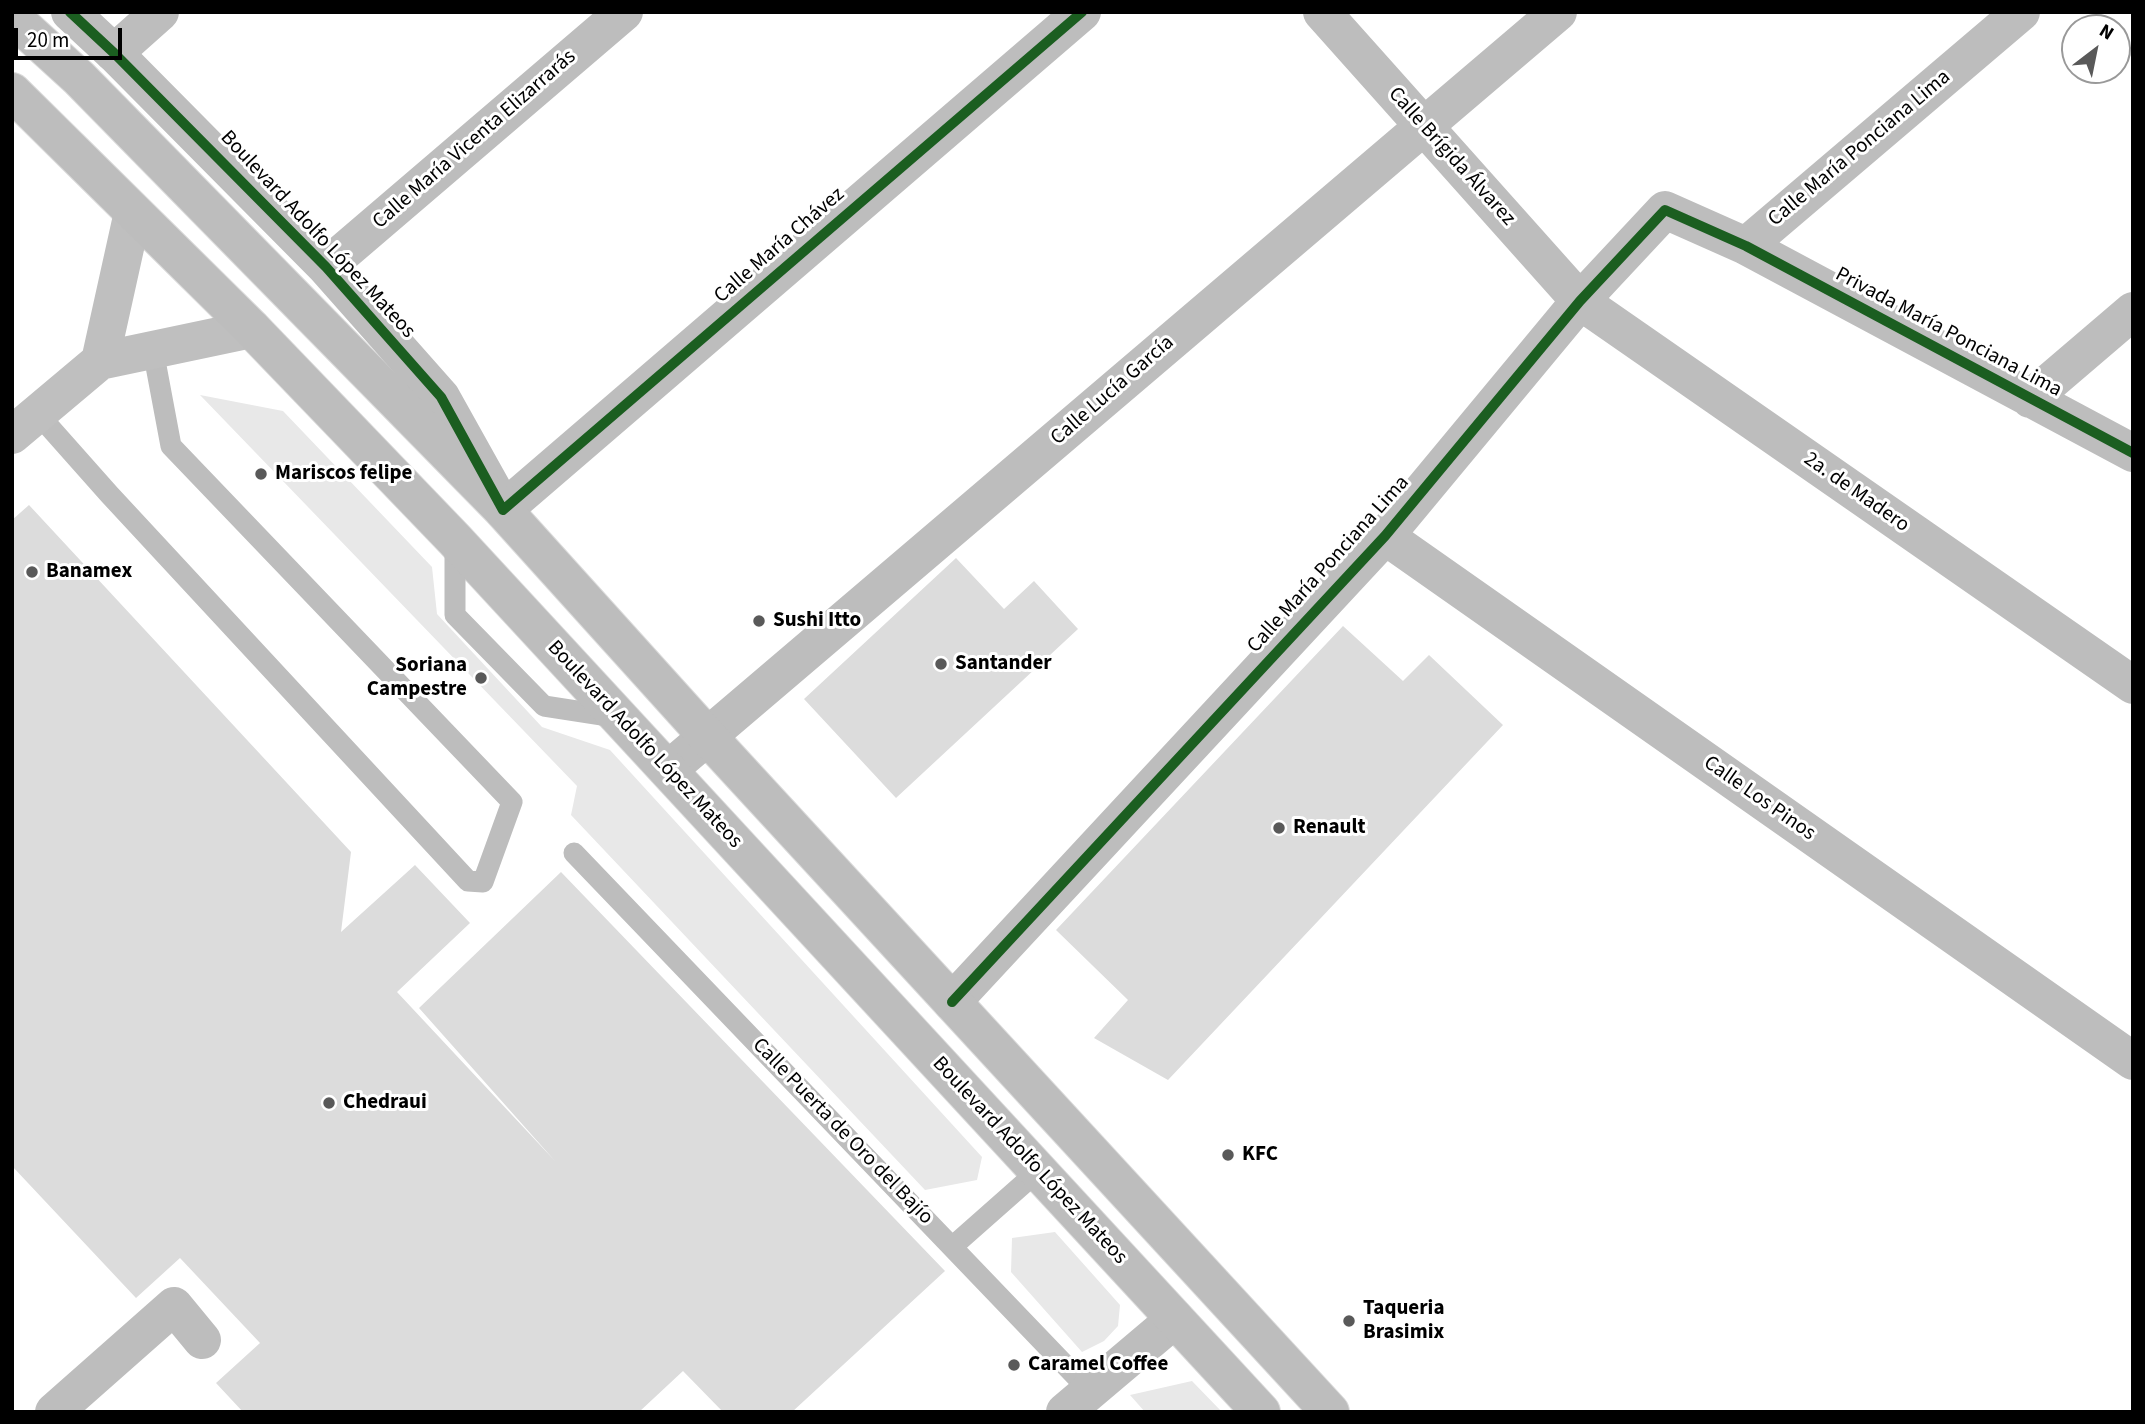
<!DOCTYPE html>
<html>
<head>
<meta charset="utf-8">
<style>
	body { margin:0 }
	#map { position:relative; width:2145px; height:1424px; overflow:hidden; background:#fff; font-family:"Source Sans 3",sans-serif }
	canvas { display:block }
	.frame { position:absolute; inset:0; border:14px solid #000; pointer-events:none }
	.north { position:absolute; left:2061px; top:14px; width:70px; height:70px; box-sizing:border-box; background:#fff; border:2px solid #999; border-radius:50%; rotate:32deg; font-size:19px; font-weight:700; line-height:28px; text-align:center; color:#000 }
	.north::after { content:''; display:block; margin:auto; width:24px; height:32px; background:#595959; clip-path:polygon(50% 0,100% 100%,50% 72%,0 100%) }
	.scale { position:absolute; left:14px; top:28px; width:108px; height:32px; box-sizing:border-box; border:4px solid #000; border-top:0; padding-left:9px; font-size:21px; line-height:24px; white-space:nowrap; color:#000; -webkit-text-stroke:5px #fff; paint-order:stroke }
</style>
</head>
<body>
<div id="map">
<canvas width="2145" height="1424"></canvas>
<div class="frame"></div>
<div class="north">N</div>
<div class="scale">20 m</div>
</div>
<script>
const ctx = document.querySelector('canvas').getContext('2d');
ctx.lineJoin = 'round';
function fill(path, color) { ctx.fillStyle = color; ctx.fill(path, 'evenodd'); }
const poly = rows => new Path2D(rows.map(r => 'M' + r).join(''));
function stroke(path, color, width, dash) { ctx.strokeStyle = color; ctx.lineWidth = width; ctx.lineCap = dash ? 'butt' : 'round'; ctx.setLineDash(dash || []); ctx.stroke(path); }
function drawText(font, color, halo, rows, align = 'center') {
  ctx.font = font + ' "Source Sans 3",sans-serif'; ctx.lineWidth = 6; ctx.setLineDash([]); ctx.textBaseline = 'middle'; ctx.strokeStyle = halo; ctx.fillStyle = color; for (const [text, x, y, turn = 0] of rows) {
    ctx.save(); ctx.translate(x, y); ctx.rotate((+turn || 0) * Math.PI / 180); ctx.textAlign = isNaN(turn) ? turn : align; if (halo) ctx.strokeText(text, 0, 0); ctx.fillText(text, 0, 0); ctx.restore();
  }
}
fill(poly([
	[200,395,283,411,432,567,437,614,542,727,610,750,982,1157,977,1180,925,1190,571,815,577,786],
	[1055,1232,1120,1305,1118,1326,1104,1341,1082,1352,1011,1272,1012,1238],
	[1192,1381,1222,1412,1145,1412,1130,1395]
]), '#e8e8e8');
fill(poly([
	[29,505,351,852,341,932,415,865,470,923,397,992,555,1161,419,1008,561,872,945,1271,792,1412,723,1412,683,1371,639,1412,243,1412,216,1383,260,1343,180,1258,136,1298,12,1166,12,520],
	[956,558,1004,609,1034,581,1078,629,896,798,804,699],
	[1343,626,1403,681,1429,655,1503,725,1168,1080,1094,1038,1128,1000,1056,930]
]), '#dcdcdc');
const primary = poly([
	[12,17,79,78,503,510,708,737,1330,1412],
	[12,92,252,329,455,540,1261,1412]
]);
stroke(primary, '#dbdbdb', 40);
stroke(poly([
	[38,414,109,494,468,881,483,882,512,802,171,446,153,350],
	[455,542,455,615,544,706,615,717],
	[574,853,1090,1391],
	[952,1247,1038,1171]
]), '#bdbdbd', 21);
stroke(poly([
	[1322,12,1580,301,2133,685],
	[114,53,160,12],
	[1746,246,2021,12],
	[2030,399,2133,311],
	[503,510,1082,12],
	[1385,536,2133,1061],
	[952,1002,1385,536,1580,301,1665,210,1746,246,2133,453],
	[54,1412,174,1306,202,1340],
	[1065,1412,1175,1319]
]), '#bdbdbd', 38);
stroke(poly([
	[70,12,114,53,326,267,441,397,494,492],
	[326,267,624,12],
	[668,770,1558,12]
]), '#bdbdbd', 38);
stroke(poly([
	[100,361,133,212],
	[12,435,100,361,252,329]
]), '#bfbfbf', 38);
stroke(primary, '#bdbdbd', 38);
stroke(poly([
	[70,12,114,53,326,267,441,397,503,510,1082,12],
	[952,1002,1385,536,1580,301,1665,210,1746,246,2133,453]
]), '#1b5e20', 10);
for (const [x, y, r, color] of [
	[261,474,7,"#595959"],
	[32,572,7,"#595959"],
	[759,621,7,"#595959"],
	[941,664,7,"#595959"],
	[481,678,7,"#595959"],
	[1279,828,7,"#595959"],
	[329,1103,7,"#595959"],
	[1228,1155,7,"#595959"],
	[1349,1321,7,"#595959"],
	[1014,1365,7,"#595959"]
]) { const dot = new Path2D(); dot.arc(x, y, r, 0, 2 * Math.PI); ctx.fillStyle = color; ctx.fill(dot); stroke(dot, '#fff', 2.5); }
drawText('21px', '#000', '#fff', [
	["Calle María Vicenta Elizarrarás",475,140,-41],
	["Calle María Ponciana Lima",1860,149,-40],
	["Calle Brígida Álvarez",1451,157,48],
	["Boulevard Adolfo López Mateos",317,235,47],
	["Calle María Chávez",780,246,-41],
	["Privada María Ponciana Lima",1948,333,28],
	["Calle Lucía García",1113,391,-41],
	["2a. de Madero",1856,493,35],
	["Calle María Ponciana Lima",1329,565,-48],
	["Boulevard Adolfo López Mateos",644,745,47],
	["Calle Los Pinos",1759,799,35],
	["Calle Puerta de Oro del Bajío",842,1132,46],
	["Boulevard Adolfo López Mateos",1029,1161,47]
]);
drawText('bold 21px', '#000', '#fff', [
	["Mariscos felipe",275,474],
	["Banamex",46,572],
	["Sushi Itto",773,621],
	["Santander",955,664],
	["Soriana",467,666,"right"],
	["Campestre",467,690,"right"],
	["Renault",1293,828],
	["Chedraui",343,1103],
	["KFC",1242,1155],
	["Taqueria",1363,1309],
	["Brasimix",1363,1333],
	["Caramel Coffee",1028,1365]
], 'left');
</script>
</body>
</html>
